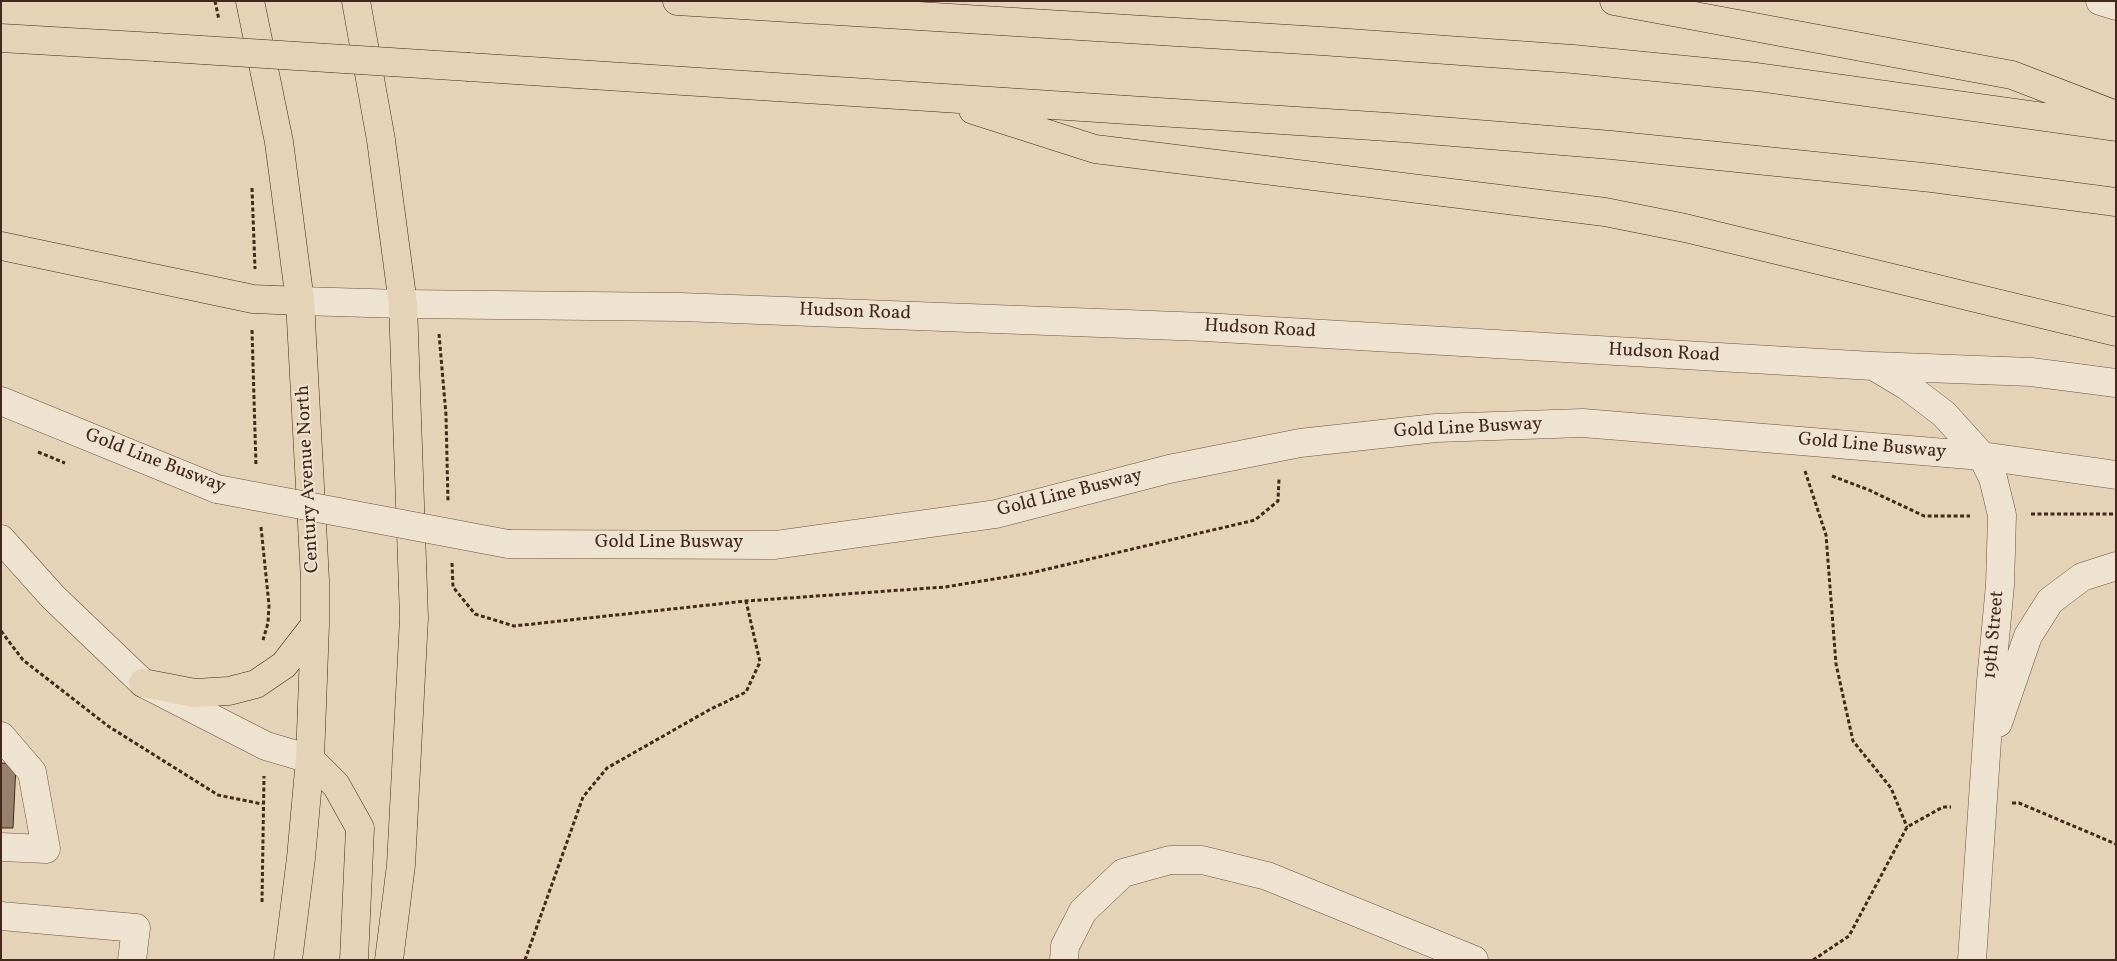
<!DOCTYPE html>
<html>
<head>
<meta charset="utf-8">
<style>
	body { margin:0 }
	#map { position:relative; width:2117px; height:961px; overflow:hidden; background:#e5d3b7; font-family:Vollkorn,serif }
	canvas { display:block }
	.frame { position:absolute; inset:0; border:2px solid #43281b; pointer-events:none }
</style>
</head>
<body>
<div id="map">
<canvas width="2117" height="961"></canvas>
<div class="frame"></div>
</div>
<script>
const ctx = document.querySelector('canvas').getContext('2d');
ctx.lineJoin = 'round';
function fill(path, color) { ctx.fillStyle = color; ctx.fill(path, 'evenodd'); }
const poly = rows => new Path2D(rows.map(r => 'M' + r).join(''));
function stroke(path, color, width, dash) { ctx.strokeStyle = color; ctx.lineWidth = width; ctx.lineCap = dash ? 'butt' : 'round'; ctx.setLineDash(dash || []); ctx.stroke(path); }
function drawText(font, color, halo, rows, align = 'center') {
  ctx.font = font + ' Vollkorn,serif'; ctx.lineWidth = 4; ctx.setLineDash([]); ctx.textBaseline = 'middle'; ctx.strokeStyle = halo; ctx.fillStyle = color; for (const [text, x, y, turn = 0] of rows) {
    ctx.save(); ctx.translate(x, y); ctx.rotate((+turn || 0) * Math.PI / 180); ctx.textAlign = isNaN(turn) ? turn : align; if (halo) ctx.strokeText(text, 0, 0); ctx.fillText(text, 0, 0); ctx.restore();
  }
}
const building = poly([
	[1,763,16,764,13,828,1,828,1,763]
]);
fill(building, '#97816c');
stroke(building, '#43281b', 1);
const minor = poly([
	[2100,1,2116,6],
	[300,301,403,304,681,307,1204,327,1873,366,2031,372,2116,383],
	[1877,368,1907,386,1944,414,1982,456,1993,478,2002,515,2000,585,1991,681,1972,960],
	[1,401,217,489],
	[1,539,53,597,143,683,266,746,310,759],
	[508,544,775,545,996,514,1169,469,1300,443,1436,428,1583,423,1982,456,2116,475],
	[1998,723,2028,636,2050,601,2082,577,2116,566],
	[1,736,32,772,46,849,1,847],
	[1,916,136,928,132,960],
	[1064,960,1065,946,1083,911,1123,873,1170,860,1202,860,1267,876,1474,960]
]);
const major = poly([
	[250,1,279,142,300,301,315,580,315,625,310,759,301,858,288,960],
	[356,1,381,140,403,304,414,618,401,865,389,960],
	[143,683,195,693,229,691,256,684,284,665,315,625],
	[310,759,336,785,360,828,354,960]
]);
const highway = poly([
	[677,1,1321,41,1573,59,1757,77,2116,127],
	[1614,1,2012,75,2116,115],
	[1,38,155,47],
	[469,67,1404,128,1611,145,1932,178,2116,202],
	[973,110,1095,149,1605,212,1685,228,2116,332],
	[1,246,253,299,300,301]
]);
stroke(minor, '#6c5342', 29);
stroke(major, '#43281b', 29);
stroke(highway, '#43281b', 29);
stroke(poly([
	[215,1,219,20],
	[252,188,255,269],
	[252,330,256,466],
	[439,334,446,415,448,502],
	[38,452,65,463],
	[1805,471,1826,535,1836,664,1853,741,1891,788,1907,827],
	[1832,476,1869,490,1924,516,1970,516],
	[2031,514,2116,514],
	[261,527,269,605,268,623,263,640],
	[452,563,453,587,475,614,514,626,746,601,945,587,1031,573,1255,520,1278,501,1279,479],
	[1,631,23,660,108,726,218,795,262,804],
	[2012,803,2019,803,2116,844],
	[262,902,264,776],
	[525,960,583,797,607,768,709,710,746,692,760,662,746,601],
	[1813,960,1849,936,1907,827,1943,807,1951,807]
]), '#43281b', 3, [4, 2.5]);
stroke(minor, '#eee2d0', 28);
stroke(major, '#e5d3b7', 28);
stroke(highway, '#e5d3b7', 28);
const minorBridge = poly([
	[217,489,508,544]
]);
const highwayBridge = poly([
	[155,47,469,67]
]);
stroke(minorBridge, '#6c5342', 29, []);
stroke(highwayBridge, '#43281b', 29, []);
stroke(minorBridge, '#eee2d0', 28);
stroke(highwayBridge, '#e5d3b7', 28);
drawText('19px', '#43281b', '#eee2d0', [
	["Hudson Road",855,313,2],
	["Hudson Road",1260,330,3],
	["Hudson Road",1664,354,3],
	["Gold Line Busway",1468,429,-3],
	["Gold Line Busway",1872,447,5],
	["Gold Line Busway",155,462,21],
	["Century Avenue North",309,479,-93],
	["Gold Line Busway",1070,494,-14],
	["Gold Line Busway",669,544],
	["19th Street",1995,635,-85]
]);
</script>
</body>
</html>
